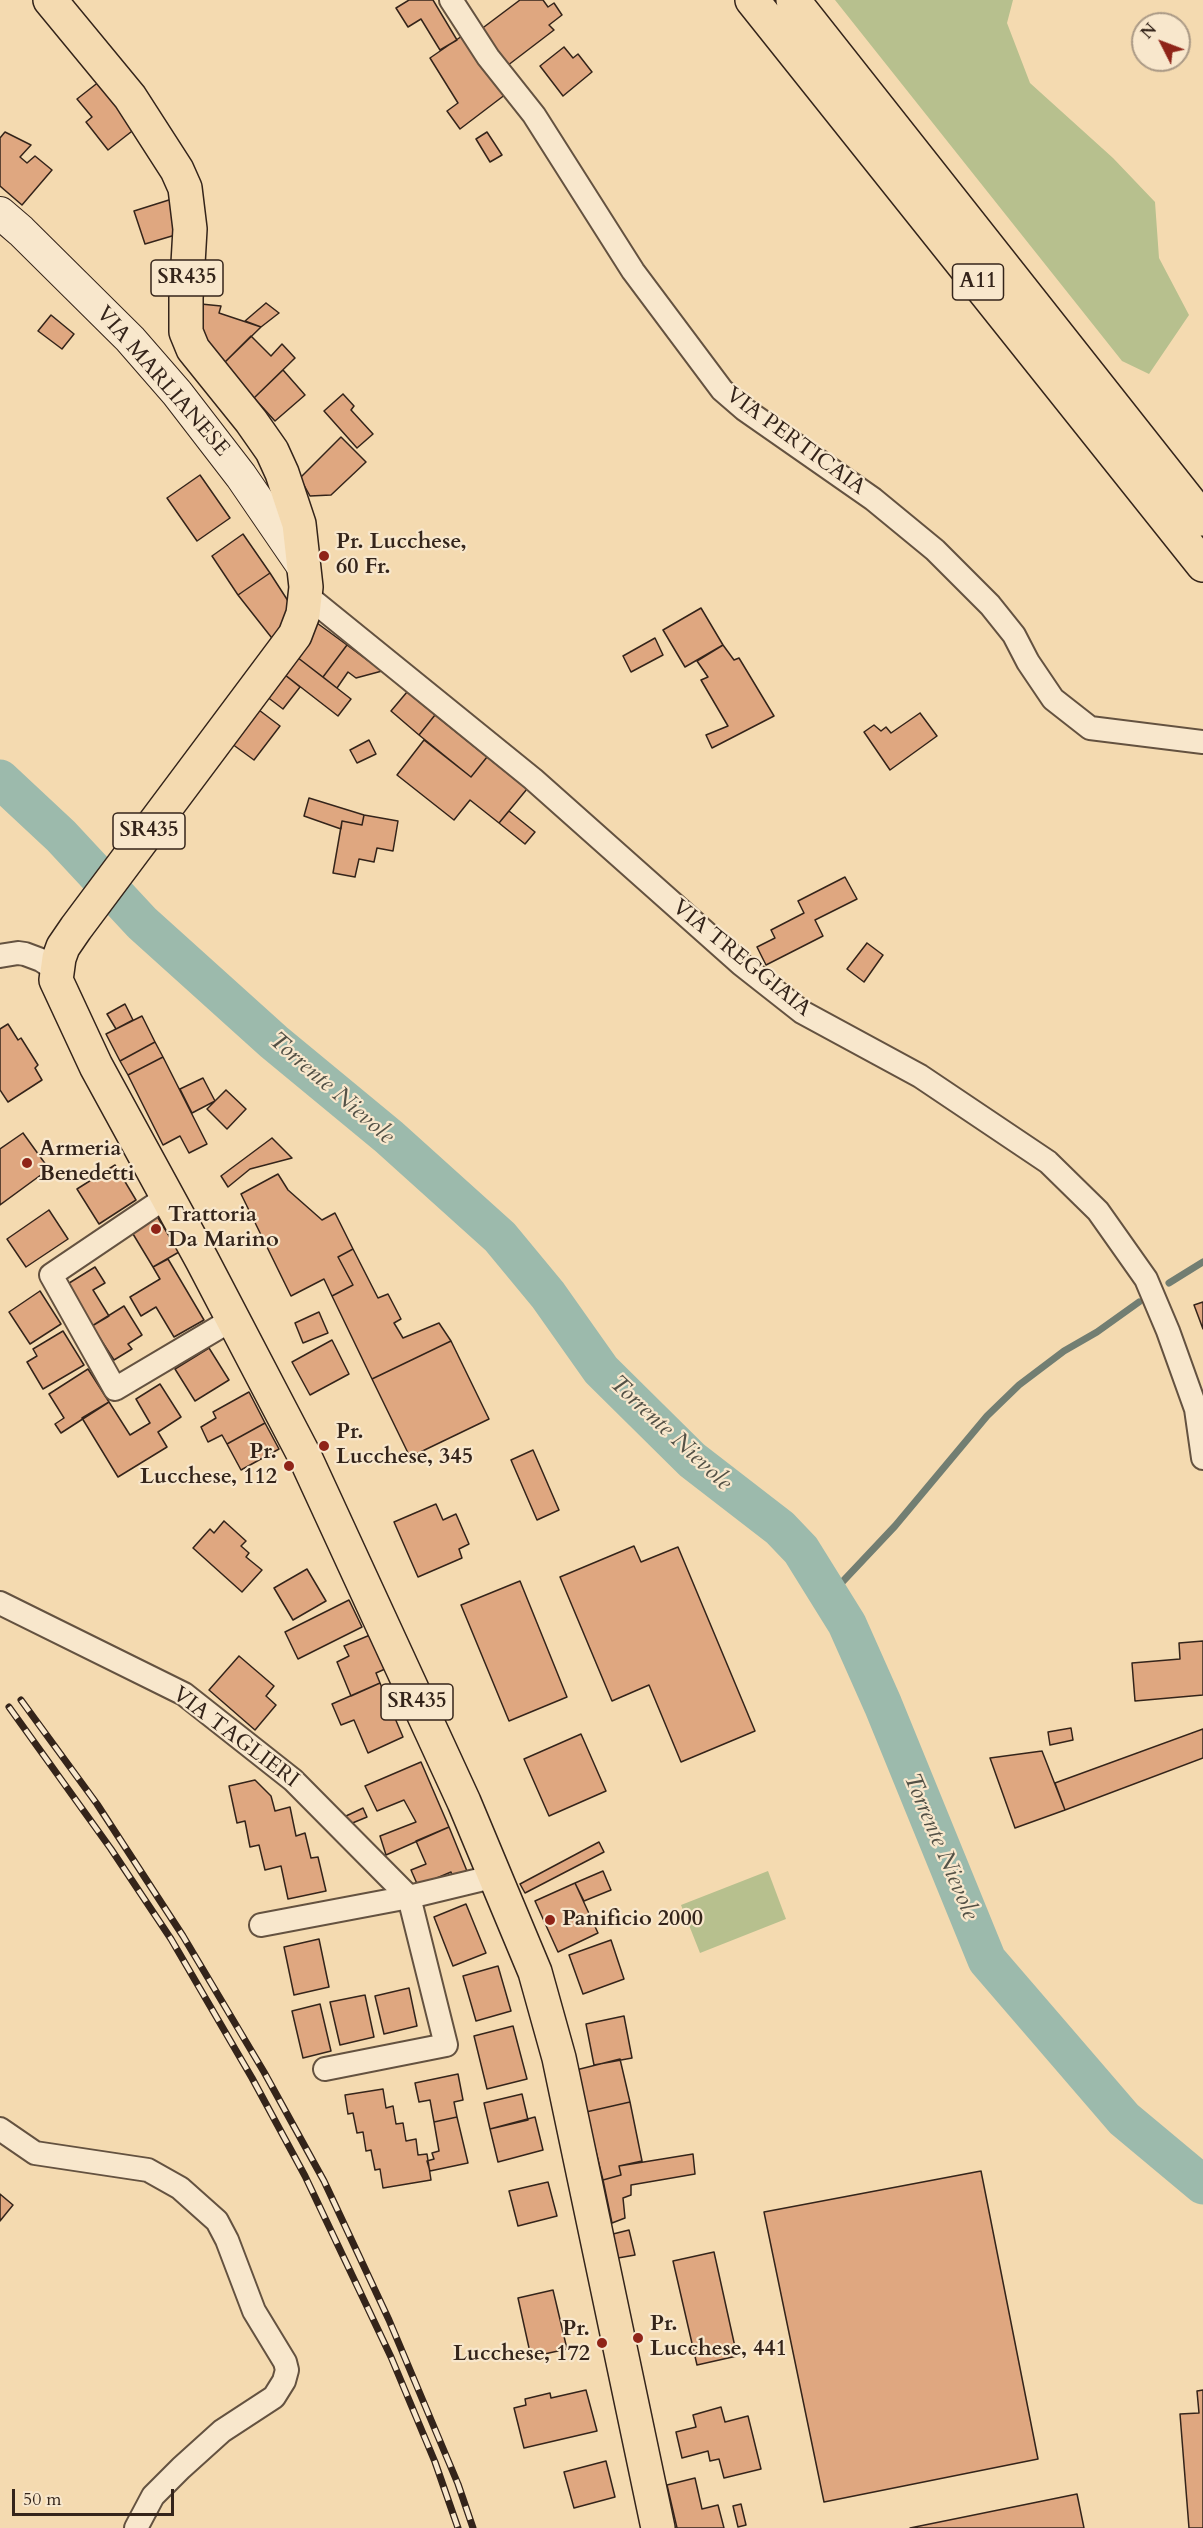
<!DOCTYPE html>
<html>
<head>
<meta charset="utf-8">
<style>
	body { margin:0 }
	#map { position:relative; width:1203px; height:2528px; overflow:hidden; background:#f4dab0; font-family:Cardo,serif }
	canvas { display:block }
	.north { position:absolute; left:1131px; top:12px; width:60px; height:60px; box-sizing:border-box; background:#f8e7cc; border:2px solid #aa9985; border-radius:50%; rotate:312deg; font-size:16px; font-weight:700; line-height:24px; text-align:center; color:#34241a }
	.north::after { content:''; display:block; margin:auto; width:21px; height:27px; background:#8f2418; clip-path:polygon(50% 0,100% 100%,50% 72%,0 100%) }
	.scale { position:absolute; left:12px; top:2489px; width:162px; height:27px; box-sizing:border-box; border:3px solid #34241a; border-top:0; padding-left:8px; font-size:18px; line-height:21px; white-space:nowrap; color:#34241a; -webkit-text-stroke:4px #f8e7cc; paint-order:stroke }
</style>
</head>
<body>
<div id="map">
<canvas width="1203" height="2528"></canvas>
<div class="north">N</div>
<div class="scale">50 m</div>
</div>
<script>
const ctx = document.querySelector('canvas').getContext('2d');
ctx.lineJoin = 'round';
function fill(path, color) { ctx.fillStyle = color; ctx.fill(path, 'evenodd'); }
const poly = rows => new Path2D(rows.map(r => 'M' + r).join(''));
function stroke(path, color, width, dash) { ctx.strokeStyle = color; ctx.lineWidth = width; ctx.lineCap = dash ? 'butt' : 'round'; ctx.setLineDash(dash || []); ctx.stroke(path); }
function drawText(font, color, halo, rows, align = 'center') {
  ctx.font = font + ' Cardo,serif'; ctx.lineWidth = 4.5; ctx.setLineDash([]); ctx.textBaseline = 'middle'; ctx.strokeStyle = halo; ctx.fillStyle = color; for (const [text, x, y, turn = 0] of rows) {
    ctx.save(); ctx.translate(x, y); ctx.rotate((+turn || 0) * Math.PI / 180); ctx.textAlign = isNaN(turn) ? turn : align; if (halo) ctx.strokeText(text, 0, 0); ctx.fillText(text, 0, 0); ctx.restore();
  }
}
fill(poly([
	[835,0,1013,0,1007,23,1030,83,1113,158,1155,202,1159,258,1189,315,1149,374,1122,361],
	[768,1871,786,1919,700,1953,681,1905]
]), '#b7c08e');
stroke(poly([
	[1169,1283,1203,1262],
	[830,1595,895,1526,987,1416,1019,1385,1064,1351,1097,1332,1139,1302]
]), '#727e72', 7);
stroke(poly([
	[0,779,61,836,142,923,274,1042,389,1137,500,1237,548,1295,601,1370,692,1460,780,1528,801,1550,847,1624,883,1705,987,1960,1124,2119,1203,2185]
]), '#9cbaac', 39);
const building = poly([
	[409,0,433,0,457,40,440,50,421,19,408,27,396,8,409,0],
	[520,0,543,0,548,7,554,3,562,15,549,25,554,30,503,69,476,33,520,0],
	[462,36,506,94,460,129,447,111,458,103,430,58,462,36],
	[564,47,573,58,578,54,592,72,563,96,540,66,564,47],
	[100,81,136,128,108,150,86,122,92,117,77,99,100,81],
	[5,132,31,145,20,157,27,163,35,156,52,170,22,205,0,186,0,138,5,132],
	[487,132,502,155,490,162,476,139,487,132],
	[172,199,182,233,145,244,134,211,172,199],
	[266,303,279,313,261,327,245,321,266,303],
	[201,304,221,306,219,313,261,327,223,364,205,346,200,326,201,304],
	[51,315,74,334,62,349,38,331,51,315],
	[251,336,271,356,282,344,295,358,254,398,223,364,251,336],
	[283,370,305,395,275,421,254,398,283,370],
	[343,394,354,406,351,410,373,434,357,448,324,411,343,394],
	[341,437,366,462,331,495,310,496,300,478,341,437],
	[200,475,230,518,197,541,167,498,200,475],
	[243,534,270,573,238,595,212,556,243,534],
	[270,573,290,604,275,642,238,595,270,573],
	[701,608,723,645,685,667,663,630,701,608],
	[317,623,347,645,323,677,293,654,317,623],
	[655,638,663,655,631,672,623,656,655,638],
	[347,645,382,671,356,678,348,672,337,688,323,677,347,645],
	[723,645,734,660,739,658,774,716,712,748,706,735,728,726,701,680,708,677,697,661,723,645],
	[293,654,351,699,338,716,280,671,293,654],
	[280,671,300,687,283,709,262,693,280,671],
	[407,692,435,715,419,735,391,711,407,692],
	[255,707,280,726,254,760,228,741,255,707],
	[920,713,937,736,890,770,864,732,874,725,881,731,886,727,891,733,920,713],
	[435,715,487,757,471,777,419,735,435,715],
	[369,740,376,754,357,763,350,750,369,740],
	[424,740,471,777,487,757,527,789,499,823,470,800,454,820,397,775,424,740],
	[309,798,364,815,362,825,342,821,341,829,304,816,309,798],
	[509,811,535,832,525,844,499,823,509,811],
	[364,815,398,821,393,851,377,848,374,862,359,859,355,877,333,873,342,821,362,825,364,815],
	[845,877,857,899,815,920,823,936,766,965,757,947,775,938,771,930,804,913,798,901,845,877],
	[867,943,883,955,864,982,847,969,867,943],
	[125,1004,133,1020,116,1029,107,1014,125,1004],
	[142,1016,155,1042,120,1061,106,1034,142,1016],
	[8,1024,18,1040,21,1038,38,1065,35,1068,42,1080,8,1102,0,1090,0,1029,8,1024],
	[155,1042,163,1057,128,1075,120,1061,155,1042],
	[163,1057,207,1144,189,1153,180,1136,163,1145,128,1075,163,1057],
	[203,1078,215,1101,192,1113,180,1089,203,1078],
	[226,1090,246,1109,227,1129,207,1109,226,1090],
	[23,1133,49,1169,0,1205,0,1149,23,1133],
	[272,1138,292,1158,250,1169,228,1187,221,1176,272,1138],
	[115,1165,136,1200,99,1224,77,1189,115,1165],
	[278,1174,288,1190,322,1220,335,1213,353,1249,338,1257,353,1285,332,1296,324,1279,291,1296,241,1194,278,1174],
	[49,1210,68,1239,26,1267,7,1239,49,1210],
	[155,1213,179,1252,153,1267,130,1229,155,1213],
	[353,1249,378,1298,388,1294,401,1319,394,1323,403,1338,439,1323,451,1341,372,1379,332,1296,353,1285,338,1257,353,1249],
	[168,1259,204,1320,174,1337,156,1307,141,1316,130,1297,160,1279,153,1267,168,1259],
	[95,1267,105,1283,93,1290,109,1316,92,1326,66,1285,95,1267],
	[40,1291,61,1324,30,1344,9,1312,40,1291],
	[1203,1302,1203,1329,1194,1305,1203,1302],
	[124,1306,142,1335,128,1344,132,1349,114,1360,92,1326,124,1306],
	[319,1312,328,1333,303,1343,295,1323,319,1312],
	[63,1331,84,1365,43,1389,27,1362,37,1356,33,1349,63,1331],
	[332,1340,349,1374,310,1395,292,1362,332,1340],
	[451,1341,489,1419,410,1457,372,1379,451,1341],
	[209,1348,229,1380,195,1401,175,1369,209,1348],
	[88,1369,109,1402,61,1433,55,1424,64,1418,49,1394,88,1369],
	[160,1384,181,1417,158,1432,167,1447,118,1477,82,1418,109,1402,130,1435,150,1423,136,1399,160,1384],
	[249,1392,265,1423,227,1444,222,1435,208,1442,201,1427,216,1418,213,1412,249,1392],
	[265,1423,279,1449,241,1470,227,1444,265,1423],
	[533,1450,559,1510,537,1520,511,1460,533,1450],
	[436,1504,443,1520,456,1514,469,1544,459,1549,462,1558,418,1577,394,1522,436,1504],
	[224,1521,246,1541,241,1546,249,1553,246,1557,262,1570,242,1592,193,1548,210,1529,214,1533,224,1521],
	[634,1546,641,1562,678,1547,755,1731,681,1762,649,1685,612,1701,560,1577,634,1546],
	[307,1569,326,1601,293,1620,274,1588,307,1569],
	[520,1581,567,1697,509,1721,461,1605,520,1581],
	[349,1600,362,1627,298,1659,285,1632,349,1600],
	[370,1635,385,1669,376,1673,380,1683,351,1696,337,1662,349,1656,344,1646,370,1635],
	[1203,1641,1203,1695,1135,1701,1132,1663,1180,1659,1179,1643,1203,1641],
	[239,1656,274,1686,266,1696,276,1705,255,1730,209,1690,239,1656],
	[380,1683,403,1737,368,1753,354,1720,341,1725,332,1704,380,1683],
	[1071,1728,1073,1740,1050,1745,1048,1732,1071,1728],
	[1203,1729,1203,1758,1065,1810,1055,1783,1203,1729],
	[581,1734,606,1791,549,1816,524,1759,581,1734],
	[1042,1751,1065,1810,1015,1828,990,1758,1042,1751],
	[421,1762,449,1827,386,1855,380,1836,416,1822,404,1800,377,1811,365,1786,421,1762],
	[255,1780,271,1796,275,1811,290,1807,296,1836,305,1833,311,1858,318,1857,326,1891,288,1899,281,1866,265,1870,259,1845,250,1847,245,1821,237,1823,229,1786,255,1780],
	[363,1808,367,1817,350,1824,346,1816,363,1808],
	[449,1827,469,1876,453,1878,451,1872,418,1886,411,1870,426,1864,416,1841,449,1827],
	[599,1842,604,1852,525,1893,520,1884,599,1842],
	[603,1871,611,1890,584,1901,575,1883,603,1871],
	[575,1883,598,1933,558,1952,535,1901,575,1883],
	[466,1904,486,1953,453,1966,434,1917,466,1904],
	[319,1939,329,1987,294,1995,284,1947,319,1939],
	[611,1940,624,1979,583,1994,569,1955,611,1940],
	[498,1966,511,2011,476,2021,463,1976,498,1966],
	[409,1988,417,2026,384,2034,375,1996,409,1988],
	[365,1995,374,2037,340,2045,330,2002,365,1995],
	[320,2004,331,2051,303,2058,292,2011,320,2004],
	[624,2016,632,2058,594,2065,586,2024,624,2016],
	[513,2026,527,2079,487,2089,474,2036,513,2026],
	[620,2059,630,2102,586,2112,576,2070,620,2059],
	[458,2074,463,2100,454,2102,457,2117,434,2122,430,2100,419,2102,415,2083,458,2074],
	[383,2089,386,2108,393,2106,396,2124,403,2123,406,2141,416,2139,418,2155,427,2154,431,2180,383,2188,380,2169,375,2170,371,2150,366,2151,363,2132,357,2133,353,2113,348,2114,345,2095,383,2089],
	[522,2094,528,2120,490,2129,484,2103,522,2094],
	[630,2102,642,2161,619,2166,621,2175,603,2180,586,2112,630,2102],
	[457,2117,468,2163,430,2171,427,2161,434,2159,432,2153,439,2151,434,2122,457,2117],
	[535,2117,543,2150,498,2162,490,2129,535,2117],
	[693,2154,695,2174,631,2185,631,2195,623,2198,625,2218,612,2223,603,2180,621,2175,619,2166,693,2154],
	[981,2171,1038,2459,824,2502,764,2212,981,2171],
	[548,2182,557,2216,518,2226,509,2191,548,2182],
	[0,2194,13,2205,0,2221,0,2194],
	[629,2230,635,2255,618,2258,613,2234,629,2230],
	[714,2252,737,2356,697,2365,673,2261,714,2252],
	[553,2290,567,2349,531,2357,518,2298,553,2290],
	[586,2390,597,2431,524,2448,514,2408,526,2405,525,2399,550,2393,551,2398,586,2390],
	[1203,2390,1203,2528,1189,2528,1180,2414,1199,2413,1197,2391,1203,2390],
	[721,2407,725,2422,748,2416,761,2469,724,2478,719,2459,710,2461,708,2451,682,2458,676,2432,696,2427,693,2415,721,2407],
	[606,2461,615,2497,574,2508,564,2472,606,2461],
	[695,2478,702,2509,718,2505,724,2528,677,2528,667,2485,695,2478],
	[1077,2494,1084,2528,910,2528,1077,2494],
	[741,2504,746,2525,738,2527,733,2506,741,2504]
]);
fill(building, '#dfa780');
stroke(building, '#34241a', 1.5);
const street = poly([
	[451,0,488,57,534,115,633,271,722,390,744,409,873,499,935,550,990,605,1014,635,1028,662,1053,699,1090,728,1203,742],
	[306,595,533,779,741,964,802,1012,920,1076,1048,1162,1098,1211,1146,1279,1168,1331,1196,1409,1203,1458],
	[0,956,18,953,25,954,41,960,56,970],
	[168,1196,51,1275,115,1389,233,1319],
	[0,1603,184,1694,293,1780,409,1897,446,2045,325,2069],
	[261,1925,409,1897,496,1876],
	[0,2129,35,2153,148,2170,180,2188,217,2221,227,2240,254,2311,285,2362,287,2370,284,2381,274,2397,222,2431,181,2468,153,2496,136,2528]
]);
const secondary = poly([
	[0,213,21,231,130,339,177,393,241,476,304,568]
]);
const primary = poly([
	[50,0,130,97,177,170,185,188,190,229,186,298,186,332,193,349,251,421,272,451,282,473,299,524,306,587,303,614,295,635,76,928,63,947,59,958,56,980,96,1066,202,1260,305,1457,464,1802,535,1972,559,2058,658,2528]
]);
const highway = poly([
	[752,0,1203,565],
	[793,0,1203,519]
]);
stroke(street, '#645240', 26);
stroke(secondary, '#34241a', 34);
stroke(primary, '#34241a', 36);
stroke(highway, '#34241a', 36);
stroke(street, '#f8e7cc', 22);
stroke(secondary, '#f8e7cc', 32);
stroke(primary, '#f4dab0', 33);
stroke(highway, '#f4dab0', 33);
const rail = poly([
	[21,1700,97,1804,183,1936,264,2072,324,2181,389,2320,458,2484,473,2528],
	[9,1707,111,1849,171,1939,252,2078,305,2176,391,2357,435,2462,458,2528]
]);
stroke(rail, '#34241a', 7);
stroke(rail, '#f8e7cc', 4.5, [14]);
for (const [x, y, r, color] of [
	[324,556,6,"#8f2418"],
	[27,1163,6,"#8f2418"],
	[156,1229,6,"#8f2418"],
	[324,1446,6,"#8f2418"],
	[289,1466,6,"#8f2418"],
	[550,1920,6,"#8f2418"],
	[638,2338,6,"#8f2418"],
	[602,2343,6,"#8f2418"]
]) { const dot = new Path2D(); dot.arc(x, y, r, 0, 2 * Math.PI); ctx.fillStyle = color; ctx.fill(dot); stroke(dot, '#f8e7cc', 2); }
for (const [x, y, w] of [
	[187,278,72],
	[978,282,51],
	[149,831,72],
	[417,1702,72]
]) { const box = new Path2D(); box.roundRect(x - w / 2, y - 18, w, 36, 4.5); ctx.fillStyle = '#f8e7cc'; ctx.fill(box); stroke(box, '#34241a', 1.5); }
drawText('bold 21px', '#34241a', null, [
	["SR435",187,278],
	["A11",978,282],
	["SR435",149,831],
	["SR435",417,1702]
]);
drawText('22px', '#34241a', '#f8e7cc', [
	["VIA MARLIANESE",162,382,49],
	["VIA PERTICAIA",795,442,36],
	["VIA TREGGIAIA",741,959,39],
	["VIA TAGLIERI",235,1738,37]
]);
drawText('bold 22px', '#34241a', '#f8e7cc', [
	["Pr. Lucchese,",336,543],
	["60 Fr.",336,568],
	["Armeria",39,1150],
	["Benedetti",39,1175],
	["Trattoria",168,1216],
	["Da Marino",168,1241],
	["Pr.",336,1433],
	["Lucchese, 345",336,1458],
	["Pr.",277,1453,"right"],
	["Lucchese, 112",277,1478,"right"],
	["Panificio 2000",562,1920],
	["Pr.",650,2325],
	["Lucchese, 441",650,2350],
	["Pr.",590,2330,"right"],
	["Lucchese, 172",590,2355,"right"]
], 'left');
drawText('italic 24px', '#535146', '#f8e7cc', [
	["Torrente Nievole",331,1089,41],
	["Torrente Nievole",670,1434,43],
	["Torrente Nievole",940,1847,67]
]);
</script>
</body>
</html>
